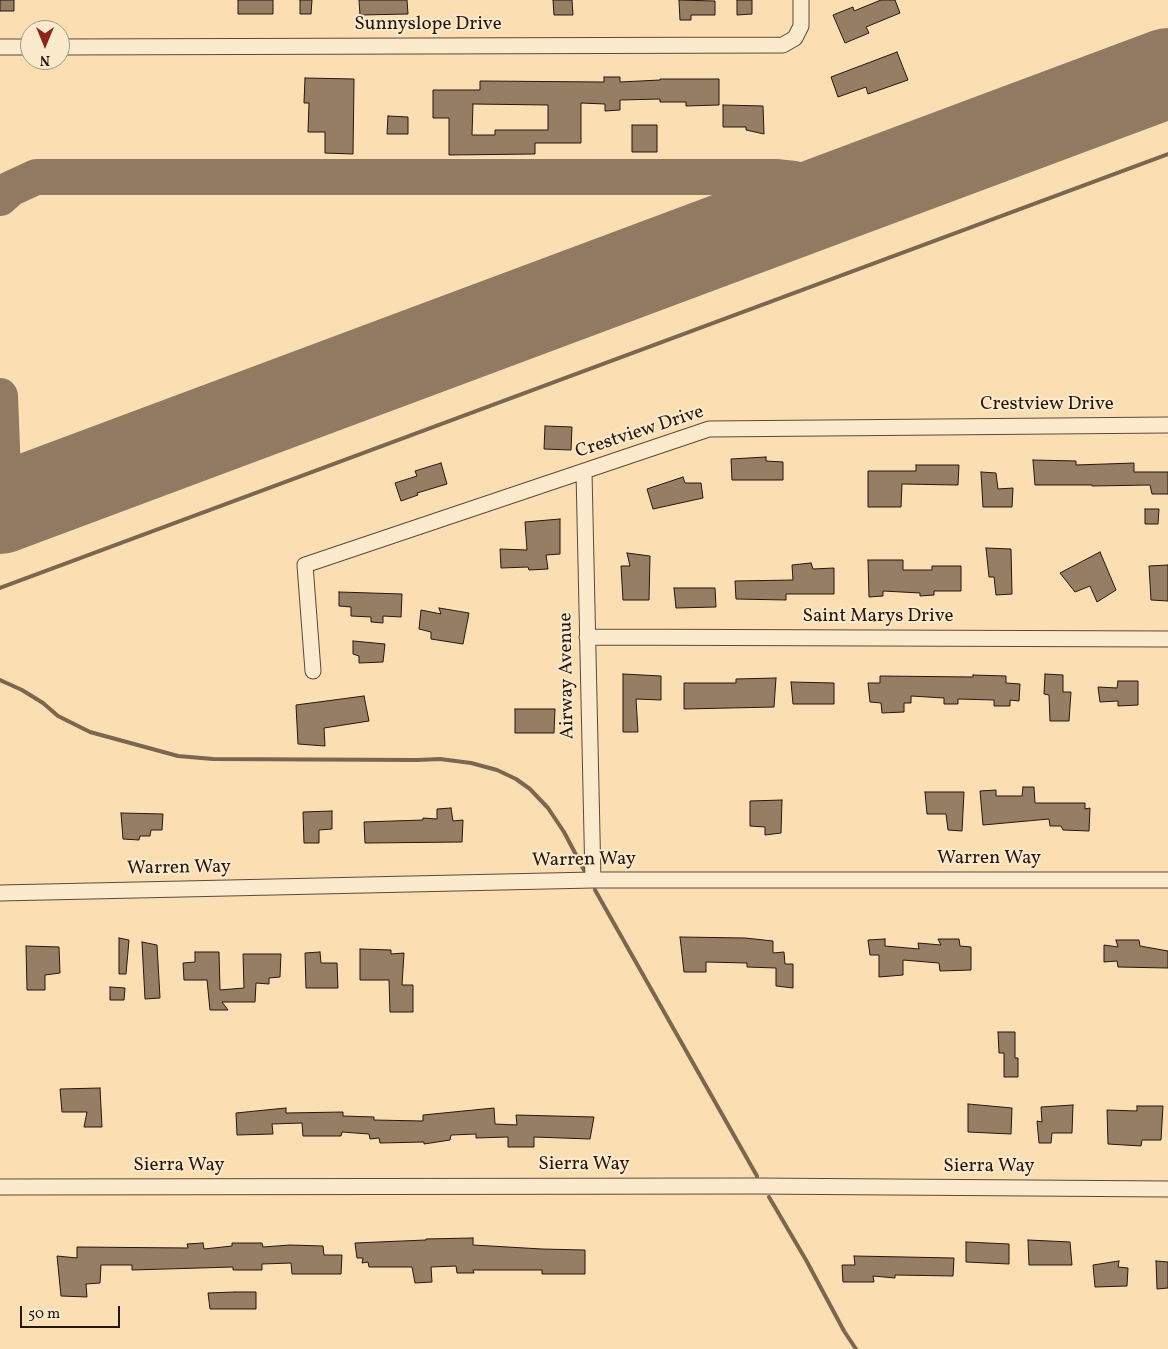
<!DOCTYPE html>
<html>
<head>
<meta charset="utf-8">
<style>
	body { margin:0 }
	#map { position:relative; width:1168px; height:1349px; overflow:hidden; background:#fbdeb2; font-family:Vollkorn,serif }
	canvas { display:block }
	.north { position:absolute; left:20px; top:20px; width:50px; height:50px; box-sizing:border-box; background:#fceacd; border:1px solid #a69681; border-radius:50%; rotate:180deg; font-size:14px; font-weight:700; line-height:20px; text-align:center; color:#261710 }
	.north::after { content:''; display:block; margin:auto; width:18px; height:22px; background:#8f2418; clip-path:polygon(50% 0,100% 100%,50% 72%,0 100%) }
	.scale { position:absolute; left:20px; top:1306px; width:100px; height:22px; box-sizing:border-box; border:2px solid #261710; border-top:0; padding-left:6px; font-size:15px; line-height:18px; white-space:nowrap; color:#261710; -webkit-text-stroke:4px #fceacd; paint-order:stroke }
</style>
</head>
<body>
<div id="map">
<canvas width="1168" height="1349"></canvas>
<div class="north">N</div>
<div class="scale">50 m</div>
</div>
<script>
const ctx = document.querySelector('canvas').getContext('2d');
ctx.lineJoin = 'round';
const poly = rows => new Path2D(rows.map(r => 'M' + r).join(''));
function stroke(path, color, width, dash) { ctx.strokeStyle = color; ctx.lineWidth = width; ctx.lineCap = dash ? 'butt' : 'round'; ctx.setLineDash(dash || []); ctx.stroke(path); }
function fill(path, color) { ctx.fillStyle = color; ctx.fill(path, 'evenodd'); }
function drawText(font, color, halo, rows, align = 'center') {
  ctx.font = font + ' Vollkorn,serif'; ctx.lineWidth = 4; ctx.setLineDash([]); ctx.textBaseline = 'middle'; ctx.strokeStyle = halo; ctx.fillStyle = color; for (const [text, x, y, turn = 0] of rows) {
    ctx.save(); ctx.translate(x, y); ctx.rotate((+turn || 0) * Math.PI / 180); ctx.textAlign = isNaN(turn) ? turn : align; if (halo) ctx.strokeText(text, 0, 0); ctx.fillText(text, 0, 0); ctx.restore();
  }
}
stroke(poly([
	[0,588,1168,154],
	[0,680,22,690,43,703,58,716,90,732,178,756,213,759,417,760,440,759,471,763,497,770,516,779,530,789,548,808,564,832,584,870],
	[595,890,757,1176],
	[769,1197,806,1260,844,1331,856,1349]
]), '#7b6650', 4);
stroke(poly([
	[0,198,10,189,36,177,776,177,794,179,807,185,816,204],
	[0,396,3,474,0,483],
	[3,474,10,485,18,493,35,496]
]), '#907a61', 36);
stroke(poly([
	[0,509,1168,73]
]), '#907a61', 90);
const building = poly([
	[0,0,14,0,14,11,0,11,0,0],
	[238,0,273,0,273,14,238,14,238,0],
	[300,0,312,0,311,14,300,14,300,0],
	[359,0,407,0,408,14,360,15,359,0],
	[553,0,572,0,573,15,554,15,553,0],
	[679,0,715,1,715,15,691,15,691,20,680,20,679,0],
	[737,0,752,0,752,14,737,15,737,0],
	[881,0,895,0,900,13,866,27,869,33,845,43,833,15,853,7,854,11,881,0],
	[897,52,908,80,868,94,866,87,838,97,831,77,897,52],
	[604,77,620,77,620,82,660,80,660,79,719,79,719,105,686,106,686,102,660,102,660,99,620,100,620,110,605,111,605,104,581,103,581,143,535,143,535,154,449,155,449,118,433,118,433,90,480,90,480,81,604,82,604,77],
	[473,104,548,105,548,130,495,130,495,135,472,135,473,104],
	[305,78,354,79,353,154,325,153,325,132,308,132,309,103,304,103,305,78],
	[723,105,763,106,764,134,746,130,746,127,723,127,723,105],
	[388,116,408,117,408,134,387,134,388,116],
	[632,125,657,125,657,152,632,152,632,125],
	[545,426,572,427,571,450,544,449,545,426],
	[766,457,766,461,783,462,783,480,732,480,731,459,766,457],
	[1033,460,1076,461,1076,465,1134,463,1134,472,1168,472,1168,494,1152,494,1150,485,1092,486,1092,485,1035,485,1033,460],
	[441,463,447,484,417,493,418,495,401,501,395,483,417,476,415,471,441,463],
	[916,465,959,465,958,485,902,484,901,507,868,507,868,471,916,471,916,465],
	[981,472,996,473,998,489,1013,488,1012,507,983,507,981,472],
	[683,477,685,483,701,483,703,498,653,509,647,489,683,477],
	[1145,509,1159,509,1158,524,1145,524,1145,509],
	[560,519,560,554,546,555,548,569,529,570,528,567,501,568,500,549,527,550,525,522,560,519],
	[986,548,1011,549,1012,594,996,595,994,577,989,577,986,548],
	[1100,552,1116,590,1097,602,1090,586,1075,592,1060,573,1100,552],
	[627,553,650,556,649,600,623,600,621,566,630,566,627,553],
	[868,560,903,560,903,570,932,570,932,566,961,566,961,591,934,591,934,595,920,596,920,593,883,591,883,596,869,597,868,560],
	[811,563,813,569,834,568,834,594,786,594,786,600,736,599,735,581,793,580,792,565,811,563],
	[1168,565,1168,601,1151,600,1149,566,1168,565],
	[674,588,715,588,716,607,676,608,674,588],
	[339,592,402,594,401,617,383,616,383,623,371,622,371,617,351,616,351,607,339,606,339,592],
	[439,608,469,613,463,644,431,639,431,632,419,629,421,610,441,614,439,608],
	[353,641,385,644,383,662,359,663,359,656,353,654,353,641],
	[623,674,661,676,661,700,636,699,638,732,623,732,623,674],
	[1045,674,1063,675,1063,692,1071,692,1069,721,1050,721,1049,695,1044,694,1045,674],
	[973,675,1006,676,1006,683,1020,684,1019,701,1010,700,1010,706,994,706,994,700,958,699,958,704,944,704,944,698,911,696,911,703,904,703,904,712,882,713,881,703,870,702,868,683,880,683,880,676,973,677,973,675],
	[776,678,774,707,684,709,684,683,736,683,736,679,776,678],
	[1118,681,1138,681,1138,705,1118,706,1118,701,1100,702,1098,687,1117,688,1118,681],
	[791,682,834,683,834,704,793,704,791,682],
	[364,696,369,721,324,728,325,746,298,744,296,705,364,696],
	[515,709,555,709,554,733,515,733,515,709],
	[1023,787,1034,787,1035,803,1085,803,1085,809,1090,808,1089,831,1063,830,1061,826,1050,826,1049,819,983,825,980,791,996,790,996,796,1022,796,1023,787],
	[925,792,964,792,962,831,948,830,946,814,927,814,925,792],
	[782,800,781,833,765,835,765,827,750,826,750,801,782,800],
	[451,808,453,821,463,820,462,842,365,843,364,822,423,820,423,818,437,819,437,809,451,808],
	[332,811,332,829,319,830,319,843,304,843,303,812,332,811],
	[121,813,163,814,162,830,151,830,150,836,140,836,139,840,123,839,121,813],
	[680,937,745,938,773,941,773,953,784,952,785,964,793,964,793,988,776,986,776,968,747,967,747,963,706,962,706,972,684,972,680,937],
	[119,938,129,940,126,974,119,974,119,938],
	[885,939,885,946,919,949,918,943,941,945,938,939,959,939,960,946,971,947,971,970,940,971,939,963,903,960,903,975,879,977,879,955,870,955,868,940,885,939],
	[1116,940,1139,940,1140,946,1168,951,1168,968,1118,967,1117,961,1104,962,1104,945,1118,947,1116,940],
	[142,942,157,945,160,998,145,999,142,942],
	[26,946,59,947,60,973,45,975,45,990,27,990,26,946],
	[360,949,391,950,391,954,404,953,402,985,413,985,413,1012,390,1012,389,980,360,980,360,949],
	[195,952,219,952,220,990,244,988,243,954,281,954,280,977,269,978,269,984,256,983,255,1002,222,1002,228,1010,210,1010,207,980,184,980,183,963,195,962,195,952],
	[320,952,321,963,337,963,338,988,306,988,305,953,320,952],
	[110,987,125,988,124,1000,110,1000,110,987],
	[998,1032,1015,1032,1015,1058,1018,1058,1018,1077,1004,1077,1004,1053,999,1053,998,1032],
	[100,1088,102,1127,84,1127,87,1112,62,1112,60,1089,100,1088],
	[968,1104,1012,1108,1011,1134,968,1132,968,1104],
	[1073,1105,1072,1133,1052,1133,1051,1143,1039,1143,1037,1121,1042,1122,1041,1107,1073,1105],
	[1137,1106,1163,1106,1161,1140,1142,1140,1141,1146,1108,1144,1107,1110,1137,1111,1137,1106],
	[286,1108,286,1113,343,1112,343,1116,374,1117,374,1120,423,1121,423,1115,494,1108,495,1124,517,1125,516,1115,594,1117,590,1139,534,1137,534,1147,508,1147,508,1137,476,1138,476,1134,451,1135,450,1140,424,1144,424,1142,380,1143,379,1138,370,1139,369,1134,342,1132,341,1136,303,1136,302,1123,272,1124,273,1134,237,1135,236,1113,286,1108],
	[473,1238,473,1245,542,1249,585,1250,585,1274,542,1274,542,1270,473,1270,474,1273,457,1273,456,1266,431,1267,432,1282,415,1283,412,1267,369,1267,368,1262,362,1263,363,1258,357,1258,355,1243,426,1240,426,1239,473,1238],
	[1028,1240,1070,1242,1072,1265,1029,1265,1028,1240],
	[966,1242,1009,1244,1009,1264,966,1262,966,1242],
	[203,1243,204,1249,232,1246,232,1243,262,1243,263,1247,290,1245,323,1246,324,1255,342,1255,341,1274,292,1274,291,1263,262,1264,262,1270,233,1270,233,1267,132,1270,132,1265,101,1265,100,1283,86,1284,87,1297,61,1296,57,1256,77,1258,77,1247,188,1248,187,1244,203,1243],
	[854,1256,954,1258,953,1276,895,1275,895,1278,873,1276,874,1282,843,1282,842,1265,855,1265,854,1256],
	[1119,1261,1118,1267,1128,1268,1127,1286,1095,1287,1093,1265,1119,1261],
	[1156,1261,1168,1262,1168,1288,1157,1289,1156,1261],
	[235,1292,256,1292,256,1309,210,1309,208,1293,235,1292]
]);
fill(building, '#957e64');
stroke(building, '#261710', 1);
const minor = poly([
	[0,47,30,47],
	[60,47,783,45,795,38,801,26,801,0],
	[584,472,593,880],
	[587,637,1168,639],
	[313,671,305,565,709,429,1168,425],
	[0,893,593,880,1168,880],
	[0,1187,755,1186,1168,1189]
]);
stroke(minor, '#5b4938', 17);
stroke(minor, '#fceacd', 15);
drawText('19px', '#261710', '#fceacd', [
	["Sunnyslope Drive",428,26],
	["Crestview Drive",1047,406],
	["Crestview Drive",640,433,-18],
	["Saint Marys Drive",878,618],
	["Airway Avenue",568,676,-91],
	["Warren Way",989,860],
	["Warren Way",584,861,-1],
	["Warren Way",179,869,-1],
	["Sierra Way",584,1166],
	["Sierra Way",179,1167],
	["Sierra Way",989,1168]
]);
</script>
</body>
</html>
